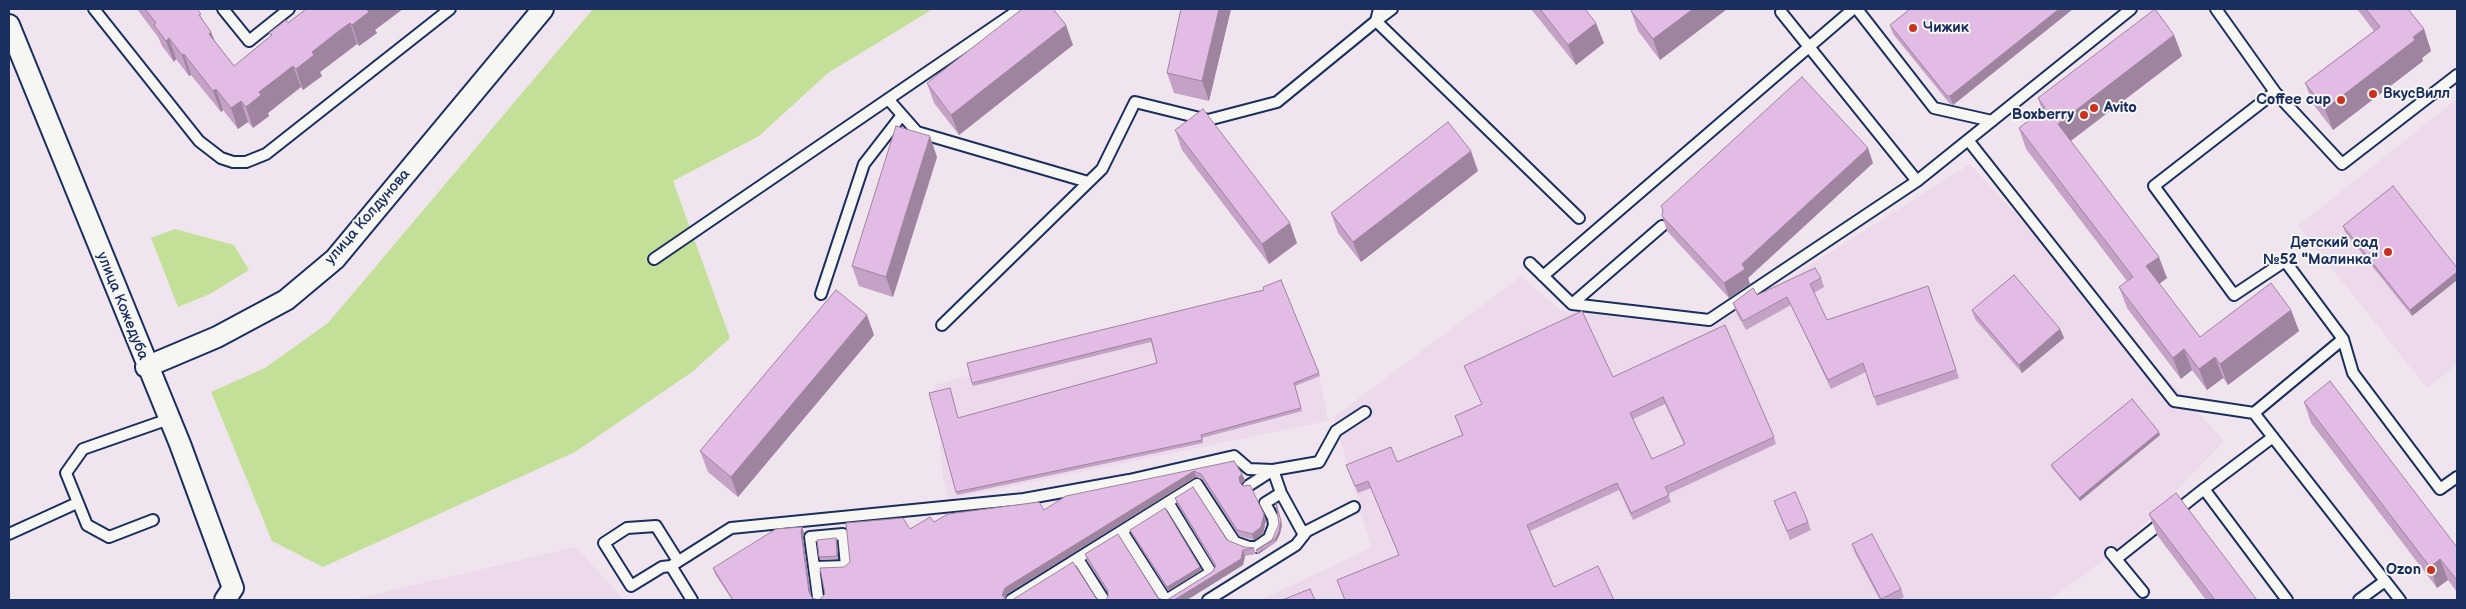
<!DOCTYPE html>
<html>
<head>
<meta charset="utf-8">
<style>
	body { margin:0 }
	#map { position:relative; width:2466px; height:609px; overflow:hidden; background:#f0e5ee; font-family:"Balsamiq Sans",sans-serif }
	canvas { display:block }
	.frame { position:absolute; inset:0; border:10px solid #1b2f5e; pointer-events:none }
</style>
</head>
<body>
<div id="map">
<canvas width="2466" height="609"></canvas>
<div class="frame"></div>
</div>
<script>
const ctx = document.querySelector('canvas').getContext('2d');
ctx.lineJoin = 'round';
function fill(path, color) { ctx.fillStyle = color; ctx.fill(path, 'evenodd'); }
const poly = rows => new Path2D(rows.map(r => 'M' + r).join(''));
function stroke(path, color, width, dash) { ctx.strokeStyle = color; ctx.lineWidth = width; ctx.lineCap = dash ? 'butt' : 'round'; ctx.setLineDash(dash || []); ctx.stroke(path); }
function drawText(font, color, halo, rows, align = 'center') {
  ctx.font = font + ' "Balsamiq Sans",sans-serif'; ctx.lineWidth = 4; ctx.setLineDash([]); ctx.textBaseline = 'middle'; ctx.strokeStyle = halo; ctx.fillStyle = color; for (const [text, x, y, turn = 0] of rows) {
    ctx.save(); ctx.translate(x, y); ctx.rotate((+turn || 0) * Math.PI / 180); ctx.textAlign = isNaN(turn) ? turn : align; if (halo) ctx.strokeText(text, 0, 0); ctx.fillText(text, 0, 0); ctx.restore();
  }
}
fill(poly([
	[2457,99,2457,364,2427,388,2298,226],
	[1970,164,2224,441,2123,546,2049,600,1260,600,1371,548,1334,417,1521,276,1560,310,1710,328],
	[1282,283,1319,373,1328,421,949,499,943,477,935,385],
	[576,547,624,600,351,600]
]), '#ecd9eb');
fill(poly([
	[593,9,933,9,828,73,759,136,673,181,730,338,692,372,575,452,323,567,272,541,211,392,265,368,328,323],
	[175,229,234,245,249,270,210,294,178,307,151,238]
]), '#c3e098');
const service = poly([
	[94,9,199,141,221,158,233,162,246,162,266,154,450,9],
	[223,9,249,41,289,9],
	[1392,9,1376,21,1579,218],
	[1857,9,1934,108,1992,121],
	[2216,9,2275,92,2154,186,2234,295,2285,261,2343,339,2353,373,2440,489,2457,477],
	[1781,12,1917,181,2131,9],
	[2275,92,2342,164,2457,75],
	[888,99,917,132,1088,182],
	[1968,140,2174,401,2254,413],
	[654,259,1020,9],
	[1530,263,1572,304,1709,320,1917,181],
	[1543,276,1853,9],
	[821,294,864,164,902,115],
	[1572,304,1662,226],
	[942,325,1102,169,1135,102,1208,120,1277,102,1376,21,1379,9],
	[2343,339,2254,413,2400,600],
	[2273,437,2204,489,2287,600],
	[1248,486,1273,470,1281,493,1304,535],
	[153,520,109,537,87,525,66,473,83,449,169,419],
	[1122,531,1166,600],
	[9,534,77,503],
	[2111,553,2143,592],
	[1078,559,1104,600],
	[2116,559,2204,489],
	[671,566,662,567,631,586,604,543,627,528,656,526,678,561],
	[814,567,846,566,843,534,810,537,818,597,820,600],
	[692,600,671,566,731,528,1024,499,1129,480,1234,456,1249,469,1273,470,1319,462,1336,431,1365,412],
	[1011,600,1197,484,1235,542,1249,547,1256,547,1269,538,1274,525,1273,518,1265,503,1281,493],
	[1166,600,1211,572,1168,502],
	[1208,600,1296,545,1307,531,1354,507],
	[2359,600,2385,581]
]);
const minor = poly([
	[9,25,180,444,233,588,225,600],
	[146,367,217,337,286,300,335,259,543,9]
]);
stroke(service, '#1b2f5e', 14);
stroke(minor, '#1b2f5e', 24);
stroke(service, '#f6f6f2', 10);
stroke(minor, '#f6f6f2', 20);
fill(poly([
	[137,9,197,9,204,22,211,32,215,41,234,66,271,36,269,33,288,23,306,9,375,30,377,33,359,46,357,44,348,51,320,72,322,76,303,90,301,87,268,113,269,116,253,128,248,122,238,129,223,110,221,112,191,75,189,76,176,59,174,62,162,46,158,37],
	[1181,9,1231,9,1209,101,1174,93,1167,73],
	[1531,9,1585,9,1604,43,1576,65],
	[1727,9,1660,60,1638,31,1631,11],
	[1910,9,2073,9,1953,105,1950,104,1893,34,1890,25],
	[2357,9,2408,9,2424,29,2431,51,2422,58,2423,61,2333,130,2313,104,2305,83,2374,31],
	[2174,35,2182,56,2071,141,2167,278,2159,283,2200,337,2291,310,2299,331,2228,385,2223,378,2207,390,2192,370,2181,379,2127,308,2119,287,2127,281,2026,149,2019,128,2042,110,2038,98],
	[1073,45,959,135,934,103,927,83],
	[1175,130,1297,243,1269,264,1182,150],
	[937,157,893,297,859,286,852,266],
	[1873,163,1748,278,1750,284,1729,298,1667,231,1662,216,1663,211,1661,206],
	[1478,171,1361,262,1338,233,1331,213],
	[2343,226,2457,268,2457,280,2412,316,2345,232],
	[1821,278,1824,287,1814,293,1827,320,1928,286,1959,378,1877,406,1866,372,1831,389,1791,305,1746,330,1736,312,1733,303,1757,295],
	[1281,280,1320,376,1295,386,1302,411,1202,438,1203,443,957,495,956,492,959,418,1157,363,1151,342,973,386,972,383,1264,290],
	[1972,310,2060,329,2064,338,2022,373,1975,319],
	[874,335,738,497,708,472,700,451],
	[1464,366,1613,377,1774,437,1776,444,1668,494,1671,502,1633,520,1619,490,1530,531,1554,587,1614,600,1399,555,1371,488,1358,493,1346,465,1397,462,1462,435,1455,416,1482,404],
	[1665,404,1684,444,1652,459,1633,419],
	[2304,402,2456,546,2457,546,2457,592,2448,580,2437,588,2311,423],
	[2160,435,2080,501,2052,468,2051,465],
	[1234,461,1245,480,1242,483,1242,485,1266,520,1263,534,1254,540,1239,536,1203,480,1196,477,1007,594,1005,599,1006,600,1096,598,1099,600,1105,600,1108,597,1108,593,1087,561,1085,554,1163,600,819,600,825,594,844,567,910,529,934,522,1044,510],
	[1175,498,1227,540,1244,547,1254,548,1256,554,1245,556,1243,565,1187,600,1165,600,1167,600,1212,572,1215,567,1177,504],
	[1774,501,1808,522,1811,530,1790,540],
	[2149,514,2257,600,2206,600,2157,535],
	[1282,525,1280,534,1276,542,1257,554,1256,550,1272,540],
	[802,527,804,533,803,538,811,595,812,598,818,600,732,600,715,574,713,568],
	[1130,530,1200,567,1202,570,1168,591,1131,533],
	[836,538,837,541,838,559,820,560,819,557],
	[1852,544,1901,589,1904,597,1899,600,1880,600,1855,553]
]), '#c3a2c5');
fill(poly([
	[368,9,403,9,375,30,377,33,359,46,352,25],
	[1219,9,1231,9,1209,101,1202,81],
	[1693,9,1727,9,1660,60,1653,39],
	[2059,9,2073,9,1953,105,1950,96],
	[350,23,357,44,320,72,322,76,303,90,296,69,312,52],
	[1596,23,1604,43,1576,65,1568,45],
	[1066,25,1073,45,959,135,951,115],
	[2424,29,2431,51,2422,58,2423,61,2333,130,2325,109],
	[211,32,219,53,209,34],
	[2174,35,2182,56,2065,145,2058,124],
	[169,38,176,59,174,62,166,41],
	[184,54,191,75,189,76,182,55],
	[293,66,301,87,268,113,269,116,253,128,246,107,259,92],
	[216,89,223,110,221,112,213,91],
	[241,101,248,122,238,129,231,108],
	[930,136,937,157,893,297,886,277],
	[1868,148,1873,163,1748,278,1750,284,1729,298,1724,283,1742,264],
	[1471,151,1478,171,1361,262,1353,242],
	[1290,223,1297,243,1269,264,1262,244],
	[2159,257,2167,278,2154,288,2146,266],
	[2457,272,2457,280,2412,316,2410,310],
	[2291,310,2299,331,2228,385,2220,364],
	[867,315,874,335,738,497,731,477],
	[2060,329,2064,338,2022,373,2019,365],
	[2184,349,2192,370,2181,379,2173,358],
	[2215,357,2223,378,2207,390,2199,369],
	[2159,432,2160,435,2080,501,2079,498],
	[1194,471,1196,477,1007,594,1004,600,1002,595,1005,588],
	[1242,474,1245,480,1242,483,1242,489,1240,483,1239,477],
	[1276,503,1282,525,1280,534,1276,542,1275,539,1281,521],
	[1264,514,1266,520,1263,534,1254,540,1252,534],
	[802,527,804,533,803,538,811,598,809,592,801,532],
	[836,538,837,541,838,559,837,556],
	[1243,550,1245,556,1243,565,1187,600,1174,600],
	[2440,559,2448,580,2437,588,2430,567],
	[1200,567,1202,570,1168,591,1167,587]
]), '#9f84a0');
const building = poly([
	[145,9,197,9,201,14,199,15,211,32,209,34,234,66,272,35,269,33,286,20,288,23,306,9,368,9,367,10,369,12,352,25,350,23,340,30,312,52,314,55,296,69,293,66,259,92,261,95,246,107,241,101,231,108,216,89,213,91,184,54,182,55,169,38,166,41,154,25,156,23,145,9],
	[1022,9,1053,9,1066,25,951,115,927,83,1022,9],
	[1181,9,1219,9,1202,81,1167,73,1181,9],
	[1540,9,1585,9,1596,23,1568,45,1540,9],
	[1634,9,1693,9,1653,39,1631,11,1634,9],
	[1910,9,2059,9,1950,96,1947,96,1890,25,1910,9],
	[2155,9,2174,35,2058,124,2159,257,2146,266,2200,337,2271,283,2291,310,2220,364,2215,357,2199,369,2184,349,2173,358,2119,287,2133,277,2019,128,2045,108,2038,98,2155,9],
	[2366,9,2408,9,2424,29,2413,37,2415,40,2325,109,2305,83,2380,27,2366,9],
	[1802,77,1868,148,1742,264,1745,269,1724,283,1662,216,1663,210,1661,206,1802,77],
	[1203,109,1290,223,1262,244,1175,130,1203,109],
	[1448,122,1471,151,1353,242,1331,213,1448,122],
	[896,126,930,136,886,277,852,266,896,126],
	[2393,186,2457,268,2457,272,2410,310,2343,226,2393,186],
	[1815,268,1821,278,1810,284,1827,320,1928,286,1956,370,1874,397,1863,363,1828,380,1787,297,1743,321,1733,303,1753,288,1757,295,1815,268],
	[2014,275,2060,329,2019,365,1972,310,2014,275],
	[1281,280,1319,373,1294,383,1301,408,1201,435,1202,440,956,492,929,393,950,388,958,418,1157,363,1151,338,972,383,967,363,1264,290,1263,287,1281,280],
	[836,290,867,315,731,477,700,451,836,290],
	[1582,311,1613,377,1725,325,1774,437,1665,487,1669,495,1631,513,1617,483,1527,525,1554,587,1598,566,1614,600,1345,600,1337,580,1399,555,1368,481,1355,486,1346,465,1391,447,1397,462,1463,435,1455,416,1482,404,1464,366,1582,311],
	[1663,397,1685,444,1652,459,1630,413,1663,397],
	[2330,381,2456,546,2457,546,2457,578,2456,579,2440,559,2430,567,2304,402,2330,381],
	[2132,399,2159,432,2079,498,2051,465,2132,399],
	[1234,461,1242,474,1239,477,1240,483,1243,486,1250,485,1264,514,1261,527,1252,534,1237,530,1201,474,1194,471,1005,588,1002,595,1006,600,1012,600,1073,562,1096,598,1099,600,1105,600,1108,597,1108,591,1085,554,1118,534,1158,598,1163,600,819,600,825,594,820,568,844,567,850,562,846,523,903,518,910,529,930,517,934,522,948,514,1039,502,1044,510,1066,496,1234,461],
	[1193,487,1227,540,1244,547,1254,548,1243,550,1241,559,1174,600,1165,600,1167,600,1212,572,1216,566,1175,498,1193,487],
	[1795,492,1808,522,1787,531,1774,501,1795,492],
	[2176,493,2257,600,2215,600,2149,514,2176,493],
	[1276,503,1281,521,1279,531,1275,539,1256,550,1272,540,1279,524,1276,503],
	[1165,508,1200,567,1167,587,1130,530,1165,508],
	[802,527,801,532,809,592,812,598,818,600,733,600,713,568,776,529,802,527],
	[1872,534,1901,589,1881,599,1852,544,1872,534],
	[836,538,837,556,819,557,817,540,836,538],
	[1310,589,1315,600,1282,600,1310,589]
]);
fill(building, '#e3bce5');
stroke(building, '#9f84a0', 1);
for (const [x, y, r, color] of [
	[1913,28,5,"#c8321e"],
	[2373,94,5,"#c8321e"],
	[2341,100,5,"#c8321e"],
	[2094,108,5,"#c8321e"],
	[2084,115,5,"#c8321e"],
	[2388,252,5,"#c8321e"],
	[2431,570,5,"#c8321e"]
]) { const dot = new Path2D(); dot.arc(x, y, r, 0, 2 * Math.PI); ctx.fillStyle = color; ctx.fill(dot); stroke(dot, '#f6f6f2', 2); }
drawText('bold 15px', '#1b2f5e', '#f6f6f2', [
	["Чижик",1923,28,"left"],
	["ВкусВилл",2383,94,"left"],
	["Coffee cup",2331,100],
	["Avito",2104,108,"left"],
	["Boxberry",2074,115],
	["Детский сад",2378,243],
	["№52 \"Малинка\"",2378,260],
	["Ozon",2421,570]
], 'right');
drawText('15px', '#1b2f5e', '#f6f6f2', [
	["улица Колдунова",368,217,-49],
	["улица Кожедуба",122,306,68]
]);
</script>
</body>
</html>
